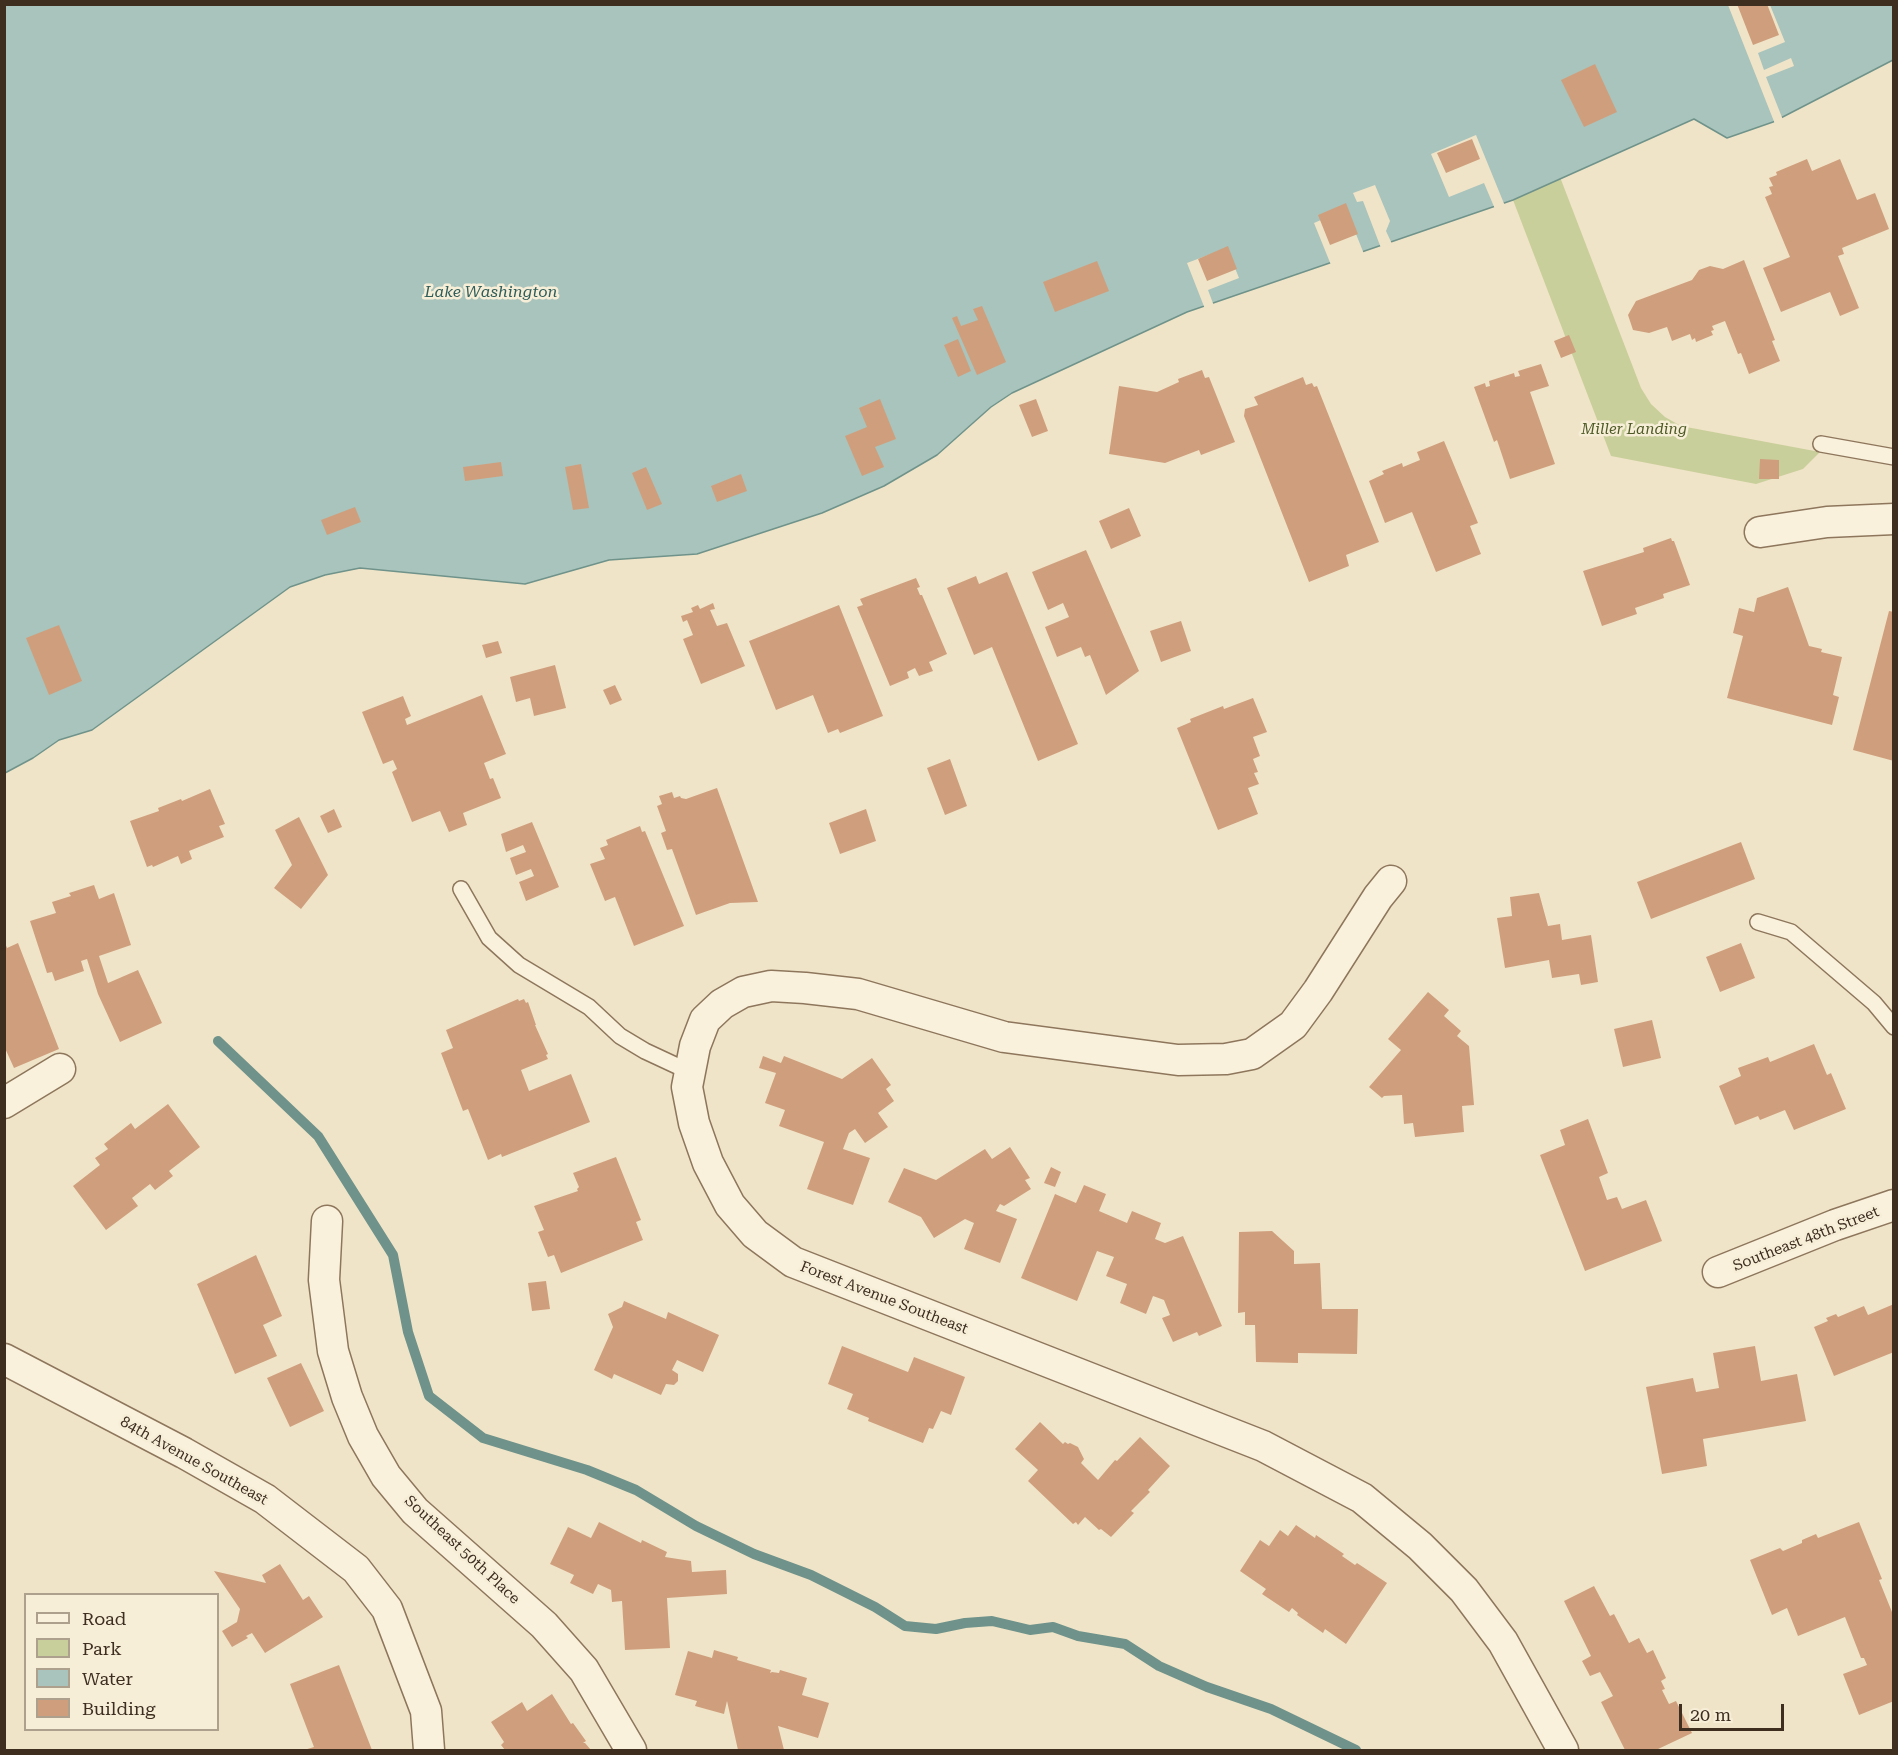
<!DOCTYPE html>
<html>
<head>
<meta charset="utf-8">
<style>
	body { margin:0 }
	#map { position:relative; width:1898px; height:1755px; overflow:hidden; background:#f0e4c8; font-family:"Roboto Serif",serif }
	canvas { display:block }
	.frame { position:absolute; inset:0; border:6px solid #3d2e20; pointer-events:none }
	.legend { position:absolute; left:24px; top:1593px; width:195px; height:138px; box-sizing:border-box; background:#f7eed8; border:2px solid #ada18e; margin:0; padding:8px 10px; list-style:none; font-size:18px; color:#3d2e20 }
	.legend li { display:flex; align-items:center; gap:12px; height:30px }
	.legend b { width:30px; border:2px solid #ada18e }
	.scale { position:absolute; left:1679px; top:1704px; width:105px; height:27px; box-sizing:border-box; border:3px solid #3d2e20; border-top:0; padding-left:8px; font-size:18px; line-height:21px; white-space:nowrap; color:#3d2e20; -webkit-text-stroke:4px #f7eed8; paint-order:stroke }
</style>
</head>
<body>
<div id="map">
<canvas width="1898" height="1755"></canvas>
<div class="frame"></div>
<ul class="legend">
<li><b style="height:8px;background:#faf1dc"></b>Road</li>
<li><b style="height:16px;background:#c9cf9b"></b>Park</li>
<li><b style="height:16px;background:#a9c4bc"></b>Water</li>
<li><b style="height:16px;background:#cf9f7d"></b>Building</li>
</ul>
<div class="scale">20 m</div>
</div>
<script>
const ctx = document.querySelector('canvas').getContext('2d');
ctx.lineJoin = 'round';
function fill(path, color) { ctx.fillStyle = color; ctx.fill(path, 'evenodd'); }
const poly = rows => new Path2D(rows.map(r => 'M' + r).join(''));
function stroke(path, color, width, dash) { ctx.strokeStyle = color; ctx.lineWidth = width; ctx.lineCap = dash ? 'butt' : 'round'; ctx.setLineDash(dash || []); ctx.stroke(path); }
function drawText(font, color, halo, rows, align = 'center') {
  ctx.font = font + ' "Roboto Serif",serif'; ctx.lineWidth = 5; ctx.setLineDash([]); ctx.textBaseline = 'middle'; ctx.strokeStyle = halo; ctx.fillStyle = color; for (const [text, x, y, turn = 0] of rows) {
    ctx.save(); ctx.translate(x, y); ctx.rotate((+turn || 0) * Math.PI / 180); ctx.textAlign = isNaN(turn) ? turn : align; if (halo) ctx.strokeText(text, 0, 0); ctx.fillText(text, 0, 0); ctx.restore();
  }
}
fill(poly([
	[1560,177,1641,388,1651,404,1665,417,1681,426,1820,452,1803,469,1756,484,1611,456,1513,200]
]), '#c9cf9b');
const water = poly([
	[5,5,1893,5,1893,60,1773,122,1727,138,1694,119,1513,200,1187,312,1012,393,991,407,937,455,884,486,822,513,697,554,609,560,525,584,360,568,325,575,290,587,92,730,59,740,33,758,5,773,5,5]
]);
fill(water, '#a9c4bc');
stroke(water, '#6f938a', 1.5);
fill(poly([
	[1728,5,1770,5,1785,42,1758,53,1764,70,1791,58,1794,66,1766,77,1783,120,1775,124],
	[1476,135,1505,206,1495,209,1484,183,1449,197,1431,154],
	[1375,185,1390,221,1386,231,1392,244,1381,248,1363,201,1357,202,1353,193],
	[1346,209,1364,254,1331,265,1314,223],
	[1227,248,1239,278,1208,290,1214,306,1205,309,1187,263]
]), '#f0e4c8');
stroke(poly([
	[218,1041,318,1136,393,1255,408,1332,429,1396,483,1438,587,1470,636,1490,696,1526,754,1554,811,1575,875,1607,905,1626,936,1629,965,1623,992,1621,1030,1630,1053,1627,1078,1636,1125,1644,1159,1666,1207,1687,1271,1709,1356,1750]
]), '#6f938a', 10);
fill(poly([
	[1737,4,1767,4,1779,35,1753,45],
	[1595,64,1617,112,1584,127,1561,80],
	[1472,139,1480,159,1446,173,1437,153],
	[1807,159,1812,171,1840,159,1857,200,1875,193,1889,229,1842,248,1844,254,1838,256,1859,308,1840,316,1830,292,1781,312,1763,268,1790,257,1765,197,1772,194,1769,187,1773,186,1769,178,1777,175,1776,172],
	[1346,203,1358,234,1330,245,1318,215],
	[1228,246,1237,269,1207,281,1198,259],
	[1744,260,1775,340,1772,341,1780,361,1749,374,1741,353,1738,354,1725,321,1712,326,1714,330,1711,331,1713,335,1696,342,1695,338,1692,340,1690,334,1672,341,1667,327,1649,333,1633,330,1628,315,1636,301,1692,280,1699,270,1710,266,1723,269],
	[1097,261,1109,291,1055,312,1043,282],
	[982,306,1006,362,977,375,952,318,957,316,961,326,978,320,973,309],
	[1569,335,1576,352,1561,358,1554,341],
	[958,339,971,371,958,377,944,345],
	[1541,364,1549,386,1530,392,1555,464,1510,479,1497,440,1494,442,1474,387,1485,383,1486,387,1490,386,1489,381,1514,373,1515,377,1520,376,1518,371],
	[1202,370,1205,378,1209,377,1235,442,1201,455,1199,450,1165,463,1109,454,1119,386,1157,392,1179,382,1178,379],
	[1303,377,1306,385,1312,383,1314,387,1317,386,1379,542,1346,555,1349,566,1309,582,1244,416,1245,409,1258,405,1254,397],
	[880,399,896,439,875,447,884,467,862,476,845,436,867,427,859,408],
	[1036,399,1048,431,1032,437,1019,405],
	[1444,441,1478,523,1470,526,1481,554,1436,572,1412,512,1385,523,1369,481,1384,474,1382,471,1402,463,1403,467,1420,460,1417,452],
	[1760,459,1779,460,1779,479,1759,479],
	[501,462,503,476,465,481,463,467],
	[581,464,589,508,573,510,565,467],
	[646,467,662,504,647,510,632,473],
	[741,474,747,491,717,502,711,486],
	[355,507,361,522,327,535,321,520],
	[1129,508,1141,536,1111,549,1099,521],
	[1671,538,1672,541,1674,541,1690,585,1663,594,1664,598,1635,608,1637,614,1602,626,1583,571,1644,552,1643,548],
	[1086,550,1139,671,1106,695,1090,655,1085,657,1081,647,1057,657,1045,627,1069,617,1063,603,1048,610,1032,572],
	[1007,572,1078,744,1038,761,992,647,974,655,947,588,976,576,979,584],
	[916,578,920,587,917,588,920,595,922,595,947,654,929,662,933,671,919,676,915,668,907,672,909,678,890,686,857,607,863,605,860,599],
	[1788,587,1809,646,1822,649,1821,652,1842,657,1833,695,1839,697,1832,725,1727,698,1743,636,1733,633,1739,608,1754,612,1757,598],
	[713,603,715,609,710,610,717,626,727,623,745,666,701,684,683,639,693,635,687,620,683,622,681,616,693,612,691,608,698,605,700,609],
	[839,605,883,716,840,733,838,729,828,733,813,695,776,710,749,641],
	[1889,611,1894,612,1894,761,1853,750],
	[1181,621,1191,651,1161,662,1150,631],
	[59,625,82,681,49,695,26,638],
	[498,641,502,653,486,658,482,645],
	[555,665,566,708,534,716,530,698,516,702,510,677],
	[615,685,622,700,610,705,603,690],
	[482,695,506,754,484,763,490,779,493,778,501,798,463,813,467,825,449,832,440,811,412,822,392,772,397,769,393,760,383,764,362,712,403,696,411,716,405,719,407,725],
	[1253,698,1267,732,1253,737,1260,756,1253,759,1258,772,1254,773,1259,784,1248,788,1258,814,1218,830,1177,728,1191,722,1190,719,1223,706,1224,709],
	[950,759,967,806,945,815,927,768],
	[717,788,758,902,730,903,696,915,672,849,667,850,661,833,666,831,657,806,662,804,659,796,672,792,674,798,680,796,681,798,686,799],
	[210,789,225,824,219,826,224,837,189,851,192,859,181,864,178,856,153,867,152,865,147,867,130,821,159,811,158,808,181,799,182,801],
	[334,809,342,827,328,833,320,816],
	[866,809,876,841,840,854,829,823],
	[299,817,328,875,301,909,274,888,292,865,275,830],
	[532,822,559,887,526,901,519,882,534,876,531,869,516,875,510,858,526,852,523,845,506,852,501,834],
	[640,826,642,832,645,831,684,926,634,946,615,897,605,901,590,864,605,859,600,848,608,845,606,840],
	[1741,842,1755,879,1651,919,1637,882],
	[94,885,99,899,114,893,131,945,99,956,108,983,138,970,162,1023,120,1042,98,994,87,959,81,961,84,971,55,981,52,972,47,973,30,921,56,913,52,902,71,896,69,893],
	[1539,893,1548,926,1560,924,1562,940,1591,935,1598,982,1581,985,1579,974,1552,978,1549,960,1505,968,1497,918,1512,916,1510,897],
	[5,943,7,948,18,943,59,1049,14,1068,4,1046],
	[1741,943,1755,978,1720,992,1706,957],
	[1428,992,1449,1010,1444,1016,1461,1031,1457,1036,1469,1046,1474,1105,1462,1106,1464,1132,1415,1137,1413,1123,1404,1124,1402,1095,1384,1096,1382,1098,1369,1087,1401,1050,1388,1039],
	[518,999,519,1001,524,999,526,1003,528,1002,536,1025,535,1025,548,1054,546,1055,548,1059,521,1070,529,1091,571,1074,590,1122,502,1157,501,1154,488,1160,468,1109,463,1111,441,1053,453,1048,446,1030],
	[1652,1020,1661,1058,1623,1067,1614,1029],
	[1814,1044,1827,1075,1831,1073,1846,1109,1794,1130,1785,1110,1760,1120,1758,1116,1735,1125,1719,1086,1741,1076,1738,1068,1768,1057,1770,1062],
	[763,1056,781,1063,784,1056,842,1079,872,1058,891,1085,886,1089,894,1101,878,1113,888,1127,865,1143,855,1129,849,1133,843,1149,870,1158,853,1205,807,1189,824,1142,779,1126,785,1110,765,1103,776,1073,759,1068],
	[168,1104,200,1147,169,1171,173,1176,155,1190,150,1184,132,1198,138,1206,106,1230,73,1186,100,1165,95,1158,108,1149,104,1144,131,1123,135,1129],
	[1588,1119,1608,1173,1599,1177,1607,1200,1617,1197,1622,1209,1646,1200,1662,1241,1585,1271,1540,1155,1565,1145,1560,1130],
	[1010,1147,1030,1178,1025,1180,1031,1189,1004,1206,1000,1204,996,1211,1017,1219,1000,1263,964,1249,974,1223,965,1219,934,1238,921,1217,888,1202,904,1168,936,1180,985,1149,992,1159],
	[616,1157,641,1220,636,1222,643,1240,561,1273,554,1255,548,1257,538,1232,544,1230,534,1206,578,1191,577,1189,579,1187,573,1173],
	[1051,1167,1061,1172,1055,1187,1044,1183],
	[1084,1185,1106,1194,1099,1211,1127,1223,1132,1211,1161,1223,1155,1239,1165,1243,1183,1236,1222,1326,1199,1336,1197,1332,1173,1342,1162,1318,1170,1315,1164,1300,1153,1296,1146,1314,1120,1303,1127,1284,1106,1276,1114,1257,1097,1251,1077,1301,1021,1278,1055,1194,1076,1203],
	[1272,1231,1294,1251,1294,1264,1320,1263,1322,1309,1358,1309,1357,1354,1298,1353,1298,1363,1256,1362,1255,1325,1245,1325,1245,1312,1238,1313,1239,1232],
	[256,1255,282,1316,263,1325,277,1356,235,1374,197,1284],
	[546,1281,550,1309,532,1311,528,1283],
	[624,1301,666,1319,668,1312,719,1335,703,1372,677,1360,672,1370,678,1374,678,1381,674,1385,666,1384,661,1395,614,1374,612,1379,594,1370,613,1327,608,1314,622,1307],
	[1894,1304,1894,1352,1834,1376,1814,1327,1828,1321,1826,1318,1836,1314,1838,1317,1864,1306,1868,1315],
	[842,1346,908,1372,914,1357,965,1377,951,1415,941,1411,933,1429,929,1428,923,1443,868,1421,869,1418,847,1409,853,1394,828,1384],
	[1755,1346,1761,1381,1797,1374,1806,1421,1703,1439,1707,1466,1662,1474,1646,1387,1693,1378,1696,1392,1719,1388,1713,1353],
	[301,1363,324,1411,290,1427,267,1378],
	[1040,1422,1063,1444,1065,1442,1068,1444,1070,1443,1078,1447,1084,1459,1081,1463,1098,1480,1115,1460,1117,1461,1140,1437,1170,1466,1148,1490,1150,1492,1131,1511,1134,1513,1111,1537,1101,1529,1099,1530,1085,1517,1078,1525,1076,1522,1073,1524,1028,1481,1038,1470,1015,1449],
	[599,1522,641,1543,642,1540,667,1552,665,1557,691,1561,692,1572,726,1570,727,1594,667,1598,670,1648,625,1650,622,1601,612,1602,611,1590,598,1584,593,1594,570,1583,574,1575,550,1564,568,1527,591,1538],
	[1859,1522,1882,1579,1879,1580,1894,1617,1894,1701,1859,1715,1843,1674,1867,1665,1864,1658,1861,1658,1845,1617,1798,1636,1787,1608,1772,1615,1750,1560,1780,1548,1783,1551,1802,1543,1802,1540,1816,1534,1818,1538],
	[1296,1525,1315,1538,1316,1535,1344,1554,1342,1556,1355,1565,1357,1563,1387,1583,1346,1644,1325,1629,1323,1633,1297,1615,1298,1613,1292,1608,1289,1612,1262,1594,1266,1589,1240,1571,1260,1540,1269,1546,1280,1530,1288,1536],
	[280,1564,303,1600,309,1596,323,1617,265,1653,252,1633,246,1636,248,1638,232,1647,222,1631,237,1622,240,1609,214,1571,266,1583,262,1575],
	[1594,1586,1610,1616,1614,1614,1629,1643,1639,1638,1647,1653,1653,1650,1666,1678,1661,1681,1665,1689,1662,1690,1669,1704,1676,1701,1692,1733,1656,1750,1625,1750,1601,1702,1613,1696,1600,1672,1590,1676,1582,1661,1591,1656,1564,1601],
	[714,1650,738,1657,737,1660,771,1670,770,1673,772,1672,779,1673,780,1670,807,1678,802,1695,829,1703,818,1738,778,1726,784,1750,738,1750,727,1701,724,1714,695,1706,697,1701,675,1695,688,1651,712,1658],
	[339,1665,372,1750,304,1750,314,1747,290,1684],
	[552,1694,571,1724,573,1723,586,1741,583,1743,585,1743,591,1750,505,1750,501,1745,504,1742,491,1722,522,1702,527,1711]
]), '#cf9f7d');
const service = poly([
	[1821,444,1894,457],
	[461,889,489,938,519,965,589,1007,620,1036,645,1051,690,1072],
	[1758,922,1791,932,1874,1003,1894,1027]
]);
const minor = poly([
	[1760,532,1827,522,1894,519],
	[1391,881,1378,897,1318,991,1293,1025,1252,1054,1226,1059,1178,1060,1004,1037,858,994,805,988,771,986,743,992,722,1004,705,1020,695,1046,687,1087,694,1123,708,1163,730,1205,755,1234,793,1262,1263,1446,1362,1498,1420,1546,1464,1590,1503,1642,1563,1750],
	[4,1103,60,1069],
	[327,1221,324,1280,333,1351,347,1397,363,1436,386,1476,415,1511,544,1625,584,1670,631,1750],
	[1718,1272,1835,1225,1894,1205],
	[4,1359,184,1453,265,1499,356,1569,387,1609,426,1711,429,1750]
]);
stroke(service, '#8d765c', 18);
stroke(minor, '#8d765c', 33);
stroke(service, '#faf1dc', 15);
stroke(minor, '#faf1dc', 30);
drawText('italic 15px', '#4d5a26', '#f7eed8', [
	["Miller Landing",1634,430]
]);
drawText('15px', '#3d2e20', '#f7eed8', [
	["Southeast 48th Street",1806,1239,-21],
	["Forest Avenue Southeast",884,1298,21],
	["84th Avenue Southeast",194,1461,29],
	["Southeast 50th Place",462,1550,43]
]);
drawText('italic 16px', '#2f5d5a', '#f7eed8', [
	["Lake Washington",491,292]
]);
</script>
</body>
</html>
